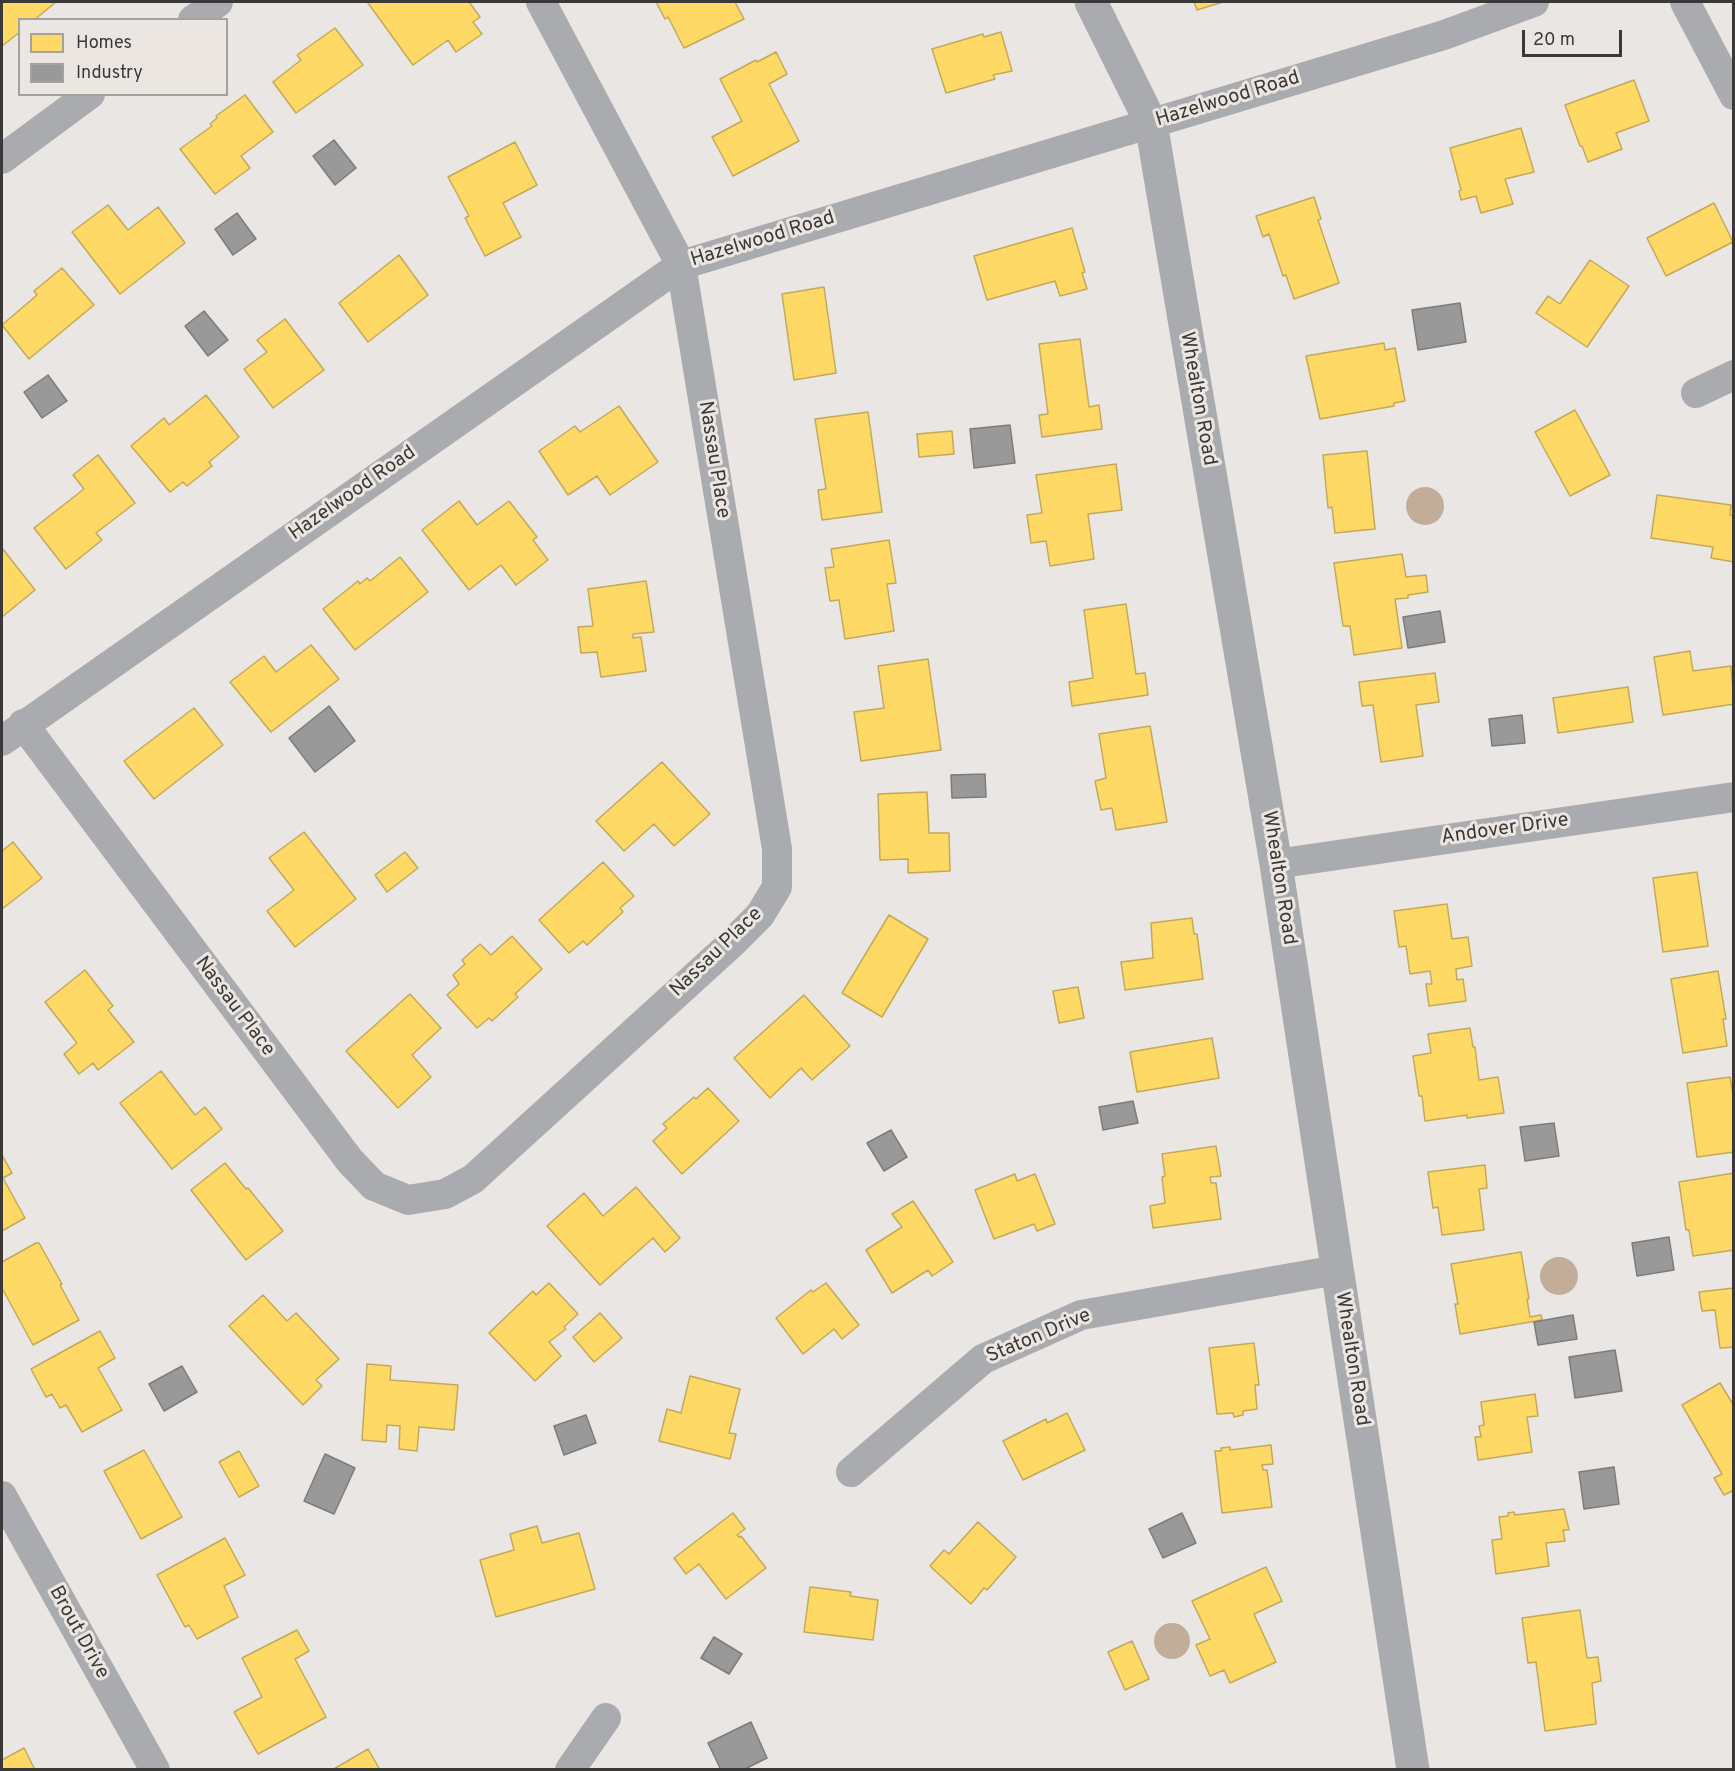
<!DOCTYPE html>
<html>
<head>
<meta charset="utf-8">
<style>
	body { margin:0 }
	#map { position:relative; width:1735px; height:1771px; overflow:hidden; background:#e9e6e3; font-family:Overpass,sans-serif }
	canvas { display:block }
	.frame { position:absolute; inset:0; border:3px solid #3b3937; pointer-events:none }
	.legend { position:absolute; left:18px; top:18px; width:210px; height:78px; box-sizing:border-box; background:#ebe6e1; border:2px solid #a5a19d; margin:0; padding:8px 10px; list-style:none; font-size:18px; color:#3b3937 }
	.legend li { display:flex; align-items:center; gap:12px; height:30px }
	.legend b { width:30px; border:2px solid #a5a19d }
	.scale { position:absolute; left:1522px; top:30px; width:100px; height:27px; box-sizing:border-box; border:3px solid #3b3937; border-top:0; padding-left:8px; font-size:18px; line-height:21px; white-space:nowrap; color:#3b3937; -webkit-text-stroke:4px #ebe6e1; paint-order:stroke }
</style>
</head>
<body>
<div id="map">
<canvas width="1735" height="1771"></canvas>
<div class="frame"></div>
<ul class="legend">
<li><b style="height:16px;background:#ffd966"></b>Homes</li>
<li><b style="height:16px;background:#999"></b>Industry</li>
</ul>
<div class="scale">20 m</div>
</div>
<script>
const ctx = document.querySelector('canvas').getContext('2d');
ctx.lineJoin = 'round';
function fill(path, color) { ctx.fillStyle = color; ctx.fill(path, 'evenodd'); }
const poly = rows => new Path2D(rows.map(r => 'M' + r).join(''));
function stroke(path, color, width, dash) { ctx.strokeStyle = color; ctx.lineWidth = width; ctx.lineCap = dash ? 'butt' : 'round'; ctx.setLineDash(dash || []); ctx.stroke(path); }
function drawText(font, color, halo, rows, align = 'center') {
  ctx.font = font + ' Overpass,sans-serif'; ctx.lineWidth = 6; ctx.setLineDash([]); ctx.textBaseline = 'middle'; ctx.strokeStyle = halo; ctx.fillStyle = color; for (const [text, x, y, turn = 0] of rows) {
    ctx.save(); ctx.translate(x, y); ctx.rotate((+turn || 0) * Math.PI / 180); ctx.textAlign = isNaN(turn) ? turn : align; if (halo) ctx.strokeText(text, 0, 0); ctx.fillText(text, 0, 0); ctx.restore();
  }
}
fill(poly([
	'1406 506a19 19 0 1 1 38 0a19 19 0 1 1-38 0Z',
	'1540 1276a19 19 0 1 1 38 0a19 19 0 1 1-38 0Z',
	'1154 1641a18 18 0 1 1 36 0a18 18 0 1 1-36 0Z'
]), '#c2ae98');
const homes = poly([
	[2,2,56,2,34,20,20,20,20,32,2,46,2,2],
	[369,2,469,2,480,17,473,22,482,34,456,52,448,40,413,65,368,3,369,2],
	[656,2,735,2,744,19,684,48,668,17,665,19,656,2],
	[1194,2,1223,2,1197,10,1194,2],
	[335,28,363,65,296,113,273,82,301,60,297,55,335,28],
	[1001,32,1012,71,993,75,995,79,946,93,932,49,983,34,984,37,1001,32],
	[776,52,787,74,769,84,799,141,733,176,712,137,742,121,720,79,756,60,757,62,776,52],
	[1634,80,1649,121,1616,133,1622,149,1588,162,1582,146,1580,146,1565,105,1634,80],
	[245,95,273,132,241,156,250,168,215,194,180,149,212,126,210,124,217,118,216,116,245,95],
	[1521,128,1534,172,1505,179,1513,204,1481,213,1476,196,1461,200,1459,191,1461,190,1450,148,1521,128],
	[515,142,537,185,503,203,521,237,485,256,465,218,469,216,448,177,515,142],
	[1314,197,1321,219,1318,220,1339,283,1294,299,1286,275,1283,276,1269,234,1263,237,1256,216,1314,197],
	[1714,203,1733,242,1666,276,1647,238,1714,203],
	[108,205,128,230,158,207,185,243,120,294,72,232,108,205],
	[1072,228,1085,272,1082,273,1087,289,1060,296,1055,281,987,300,974,256,1072,228],
	[399,255,428,295,368,342,339,303,399,255],
	[1590,260,1629,286,1587,347,1536,313,1548,296,1560,304,1590,260],
	[62,268,94,305,29,359,2,325,37,295,34,291,62,268],
	[824,287,836,373,794,380,782,294,824,287],
	[285,319,324,370,273,408,244,369,267,352,257,340,285,319],
	[1080,339,1089,407,1099,405,1102,429,1042,437,1039,415,1048,414,1039,344,1080,339],
	[1384,343,1385,350,1395,348,1405,401,1394,403,1394,406,1320,419,1306,356,1384,343],
	[206,395,239,437,209,462,212,466,187,486,183,482,170,492,131,446,164,418,169,425,206,395],
	[619,406,658,462,610,495,597,476,568,495,539,451,575,426,580,432,619,406],
	[1575,410,1610,475,1570,496,1535,432,1575,410],
	[868,412,882,512,822,520,818,490,826,489,815,419,868,412],
	[952,431,954,454,919,457,917,434,952,431],
	[1367,451,1375,529,1335,533,1332,507,1328,508,1323,455,1367,451],
	[98,455,135,503,96,533,102,540,66,569,34,528,84,489,73,475,98,455],
	[1116,464,1122,510,1088,514,1094,559,1050,566,1046,541,1031,543,1027,515,1042,513,1036,475,1116,464],
	[1657,495,1731,505,1730,515,1734,516,1734,562,1711,558,1713,547,1651,538,1657,495],
	[459,501,477,525,509,501,537,537,533,540,548,560,516,585,501,565,469,590,422,530,459,501],
	[889,540,896,583,887,584,894,631,845,639,839,600,830,601,825,568,834,567,831,549,889,540],
	[2,548,35,590,2,617,2,548],
	[1402,554,1406,577,1426,575,1428,592,1408,595,1408,598,1395,599,1402,648,1354,655,1350,626,1343,626,1334,563,1402,554],
	[400,557,428,592,355,650,323,609,358,581,360,584,367,578,370,581,400,557],
	[646,581,654,632,633,634,633,638,641,637,646,671,601,677,597,652,581,653,578,627,593,626,588,589,646,581],
	[1126,604,1136,674,1145,673,1148,695,1072,706,1069,682,1093,678,1084,610,1126,604],
	[311,645,339,679,271,732,230,682,264,656,276,672,311,645],
	[1690,651,1693,671,1731,666,1734,704,1663,715,1654,657,1690,651],
	[928,659,941,750,861,761,854,712,884,708,878,666,928,659],
	[1435,673,1439,702,1416,705,1423,756,1381,762,1373,705,1362,706,1359,682,1435,673],
	[1628,687,1633,722,1558,733,1553,698,1628,687],
	[194,708,223,745,154,799,124,761,194,708],
	[1150,726,1167,822,1116,830,1112,808,1101,810,1095,781,1106,778,1099,734,1150,726],
	[662,762,710,814,674,846,654,824,624,851,596,821,662,762],
	[927,792,929,833,949,833,950,871,908,873,908,859,880,860,878,794,927,792],
	[304,832,356,899,295,947,267,911,294,890,269,858,304,832],
	[13,842,42,878,2,909,2,851,13,842],
	[405,852,418,868,387,892,375,875,405,852],
	[603,862,634,896,620,908,623,912,587,945,583,941,569,953,539,920,603,862],
	[1697,872,1708,946,1663,952,1653,878,1697,872],
	[1447,904,1452,939,1468,937,1472,966,1456,969,1457,980,1463,979,1466,1001,1429,1006,1426,984,1432,984,1430,971,1410,974,1406,946,1399,947,1394,911,1447,904],
	[889,915,928,939,882,1017,842,993,889,915],
	[1192,918,1194,934,1197,934,1203,979,1125,990,1121,962,1153,958,1151,923,1192,918],
	[512,936,542,969,515,994,518,997,492,1021,489,1018,477,1028,447,995,459,984,453,975,465,964,462,960,480,944,491,955,512,936],
	[85,970,113,1006,108,1010,134,1042,98,1070,93,1063,79,1074,64,1054,77,1043,45,1002,85,970],
	[1718,971,1726,1019,1723,1019,1727,1046,1683,1053,1671,979,1718,971],
	[1078,987,1084,1018,1059,1023,1053,991,1078,987],
	[410,994,441,1028,412,1055,431,1077,398,1108,346,1051,410,994],
	[804,995,850,1046,812,1080,801,1068,770,1098,734,1058,804,995],
	[1470,1028,1473,1047,1475,1047,1479,1080,1498,1077,1504,1113,1467,1118,1467,1115,1425,1121,1422,1096,1419,1096,1413,1056,1431,1053,1428,1034,1470,1028],
	[1212,1038,1219,1078,1137,1092,1130,1052,1212,1038],
	[161,1071,195,1115,205,1107,222,1129,172,1169,120,1103,161,1071],
	[1730,1077,1734,1101,1734,1152,1697,1157,1687,1083,1730,1077],
	[708,1088,739,1121,682,1174,653,1141,667,1128,663,1124,694,1097,696,1099,708,1088],
	[1216,1146,1221,1176,1210,1177,1211,1183,1216,1183,1221,1219,1153,1228,1150,1206,1165,1203,1162,1177,1165,1176,1162,1154,1216,1146],
	[2,1155,12,1173,3,1178,25,1218,2,1231,2,1155],
	[225,1163,246,1189,248,1188,283,1231,246,1260,191,1190,225,1163],
	[1485,1165,1487,1188,1479,1189,1484,1230,1442,1235,1438,1207,1433,1208,1428,1172,1485,1165],
	[1734,1173,1734,1250,1693,1256,1689,1230,1686,1230,1679,1182,1734,1173],
	[1015,1174,1017,1181,1035,1174,1055,1224,1037,1231,1034,1224,994,1239,975,1190,1015,1174],
	[636,1187,680,1238,665,1252,653,1238,600,1285,547,1226,584,1193,603,1216,636,1187],
	[913,1201,953,1262,932,1276,928,1270,892,1293,866,1250,902,1227,892,1214,913,1201],
	[36,1243,39,1243,62,1284,60,1285,79,1320,33,1345,2,1288,2,1262,36,1243],
	[1521,1252,1529,1299,1527,1299,1530,1317,1541,1315,1542,1320,1460,1334,1455,1304,1458,1304,1451,1264,1521,1252],
	[549,1283,578,1314,564,1327,566,1329,549,1342,561,1356,535,1381,489,1333,533,1291,536,1295,549,1283],
	[826,1283,859,1325,842,1339,834,1329,803,1354,776,1318,811,1290,813,1292,826,1283],
	[1734,1288,1734,1347,1720,1348,1715,1310,1702,1311,1699,1292,1734,1288],
	[263,1295,287,1321,296,1313,339,1359,316,1380,322,1386,303,1405,229,1326,263,1295],
	[600,1313,622,1338,594,1362,573,1337,600,1313],
	[100,1331,115,1358,98,1368,122,1410,82,1432,66,1405,60,1408,52,1394,46,1397,31,1369,100,1331],
	[1254,1343,1259,1385,1255,1385,1257,1409,1243,1411,1243,1415,1234,1417,1233,1413,1217,1414,1209,1348,1254,1343],
	[367,1364,391,1366,390,1380,458,1385,454,1430,419,1427,417,1451,399,1449,400,1426,387,1425,386,1442,362,1440,367,1364],
	[690,1376,740,1389,729,1433,736,1434,730,1459,659,1441,667,1409,681,1413,690,1376],
	[1720,1383,1734,1406,1734,1490,1724,1495,1714,1478,1722,1474,1682,1405,1720,1383],
	[1535,1394,1538,1416,1527,1417,1532,1452,1478,1460,1475,1437,1481,1437,1479,1426,1484,1425,1481,1402,1535,1394],
	[1067,1413,1085,1450,1023,1480,1003,1441,1046,1419,1047,1423,1067,1413],
	[1271,1445,1273,1464,1262,1465,1263,1470,1267,1470,1272,1507,1222,1513,1215,1451,1221,1451,1221,1448,1230,1447,1230,1450,1271,1445],
	[144,1450,182,1517,141,1539,104,1471,144,1450],
	[239,1451,259,1486,239,1497,219,1462,239,1451],
	[1564,1509,1569,1530,1563,1530,1565,1541,1546,1543,1549,1566,1496,1574,1492,1540,1502,1539,1499,1517,1508,1516,1508,1513,1514,1512,1515,1515,1564,1509],
	[733,1513,745,1529,737,1535,739,1537,741,1536,766,1568,726,1599,699,1564,686,1574,674,1558,733,1513],
	[978,1522,1016,1557,987,1590,984,1588,971,1604,930,1566,944,1550,949,1554,978,1522],
	[537,1526,542,1543,579,1533,595,1589,496,1617,480,1560,514,1550,510,1534,537,1526],
	[225,1538,245,1575,224,1586,238,1617,197,1639,189,1625,185,1627,157,1575,225,1538],
	[1266,1567,1282,1601,1254,1614,1276,1662,1230,1683,1224,1670,1210,1676,1196,1645,1210,1639,1192,1601,1266,1567],
	[810,1587,851,1592,850,1596,878,1600,873,1640,804,1632,810,1587],
	[1580,1610,1587,1658,1598,1657,1601,1681,1592,1683,1596,1724,1545,1731,1536,1662,1528,1663,1522,1618,1580,1610],
	[297,1630,309,1651,295,1659,326,1717,258,1754,234,1712,262,1697,242,1658,297,1630],
	[1132,1641,1149,1679,1125,1690,1108,1652,1132,1641],
	[24,1748,35,1770,2,1770,2,1760,24,1748],
	[368,1749,380,1770,332,1770,368,1749]
]);
fill(homes, '#ffd966');
stroke(homes, '#c4a958', 1.5);
const industry = poly([
	[334,140,356,168,335,185,313,156,334,140],
	[237,213,256,239,233,255,215,229,237,213],
	[1460,303,1466,342,1418,350,1412,310,1460,303],
	[204,311,228,340,208,356,185,326,204,311],
	[48,375,67,401,42,418,24,392,48,375],
	[1010,425,1015,463,974,468,970,429,1010,425],
	[1440,611,1445,642,1408,648,1403,617,1440,611],
	[329,706,355,741,315,772,289,738,329,706],
	[1522,715,1525,743,1492,746,1489,719,1522,715],
	[985,774,986,797,952,798,951,775,985,774],
	[1133,1101,1138,1123,1103,1130,1099,1107,1133,1101],
	[1554,1123,1559,1156,1525,1161,1520,1127,1554,1123],
	[891,1130,907,1157,884,1171,867,1143,891,1130],
	[1669,1237,1674,1270,1637,1276,1632,1243,1669,1237],
	[1573,1315,1577,1339,1538,1345,1534,1322,1573,1315],
	[1615,1350,1622,1391,1575,1398,1569,1357,1615,1350],
	[182,1366,197,1392,164,1411,149,1384,182,1366],
	[586,1415,596,1443,564,1455,554,1426,586,1415],
	[325,1454,355,1468,334,1514,304,1501,325,1454],
	[1614,1467,1619,1504,1584,1509,1579,1472,1614,1467],
	[1182,1513,1196,1543,1163,1558,1149,1529,1182,1513],
	[714,1637,742,1654,729,1674,701,1658,714,1637],
	[751,1722,767,1758,743,1770,721,1770,708,1743,751,1722]
]);
fill(industry, '#999');
stroke(industry, '#7d7c7c', 1.5);
stroke(poly([
	[1685,2,1734,95],
	[193,20,218,2],
	[2,159,90,94],
	[1696,393,1734,375],
	[23,724,350,1161,374,1186,408,1200,445,1194,473,1179,731,944,760,915,777,887,777,849,681,265,541,2],
	[2,741,681,265,1444,35,1534,2],
	[1276,864,1734,797],
	[851,1472,983,1359,1081,1315,1337,1270],
	[2,1496,155,1770],
	[570,1770,606,1718]
]), '#aaabae', 30);
stroke(poly([
	[1091,2,1151,123,1276,864,1413,1770]
]), '#aaabae', 33);
drawText('20px', '#3b3937', '#ebe6e1', [
	["Hazelwood Road",1228,100,-17],
	["Hazelwood Road",763,240,-17],
	["Whealton Road",1197,399,80],
	["Nassau Place",713,460,81],
	["Hazelwood Road",353,494,-35],
	["Andover Drive",1505,830,-8],
	["Whealton Road",1278,878,81],
	["Nassau Place",717,953,-44],
	["Nassau Place",234,1007,53],
	["Staton Drive",1039,1337,-23],
	["Whealton Road",1351,1359,81],
	["Brout Drive",78,1633,61]
]);
</script>
</body>
</html>
